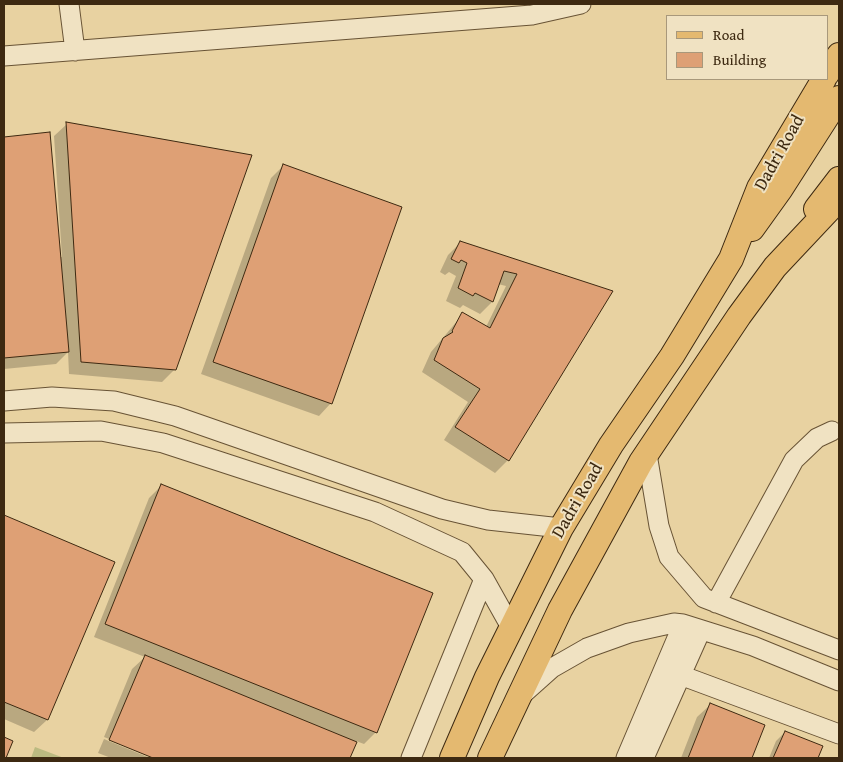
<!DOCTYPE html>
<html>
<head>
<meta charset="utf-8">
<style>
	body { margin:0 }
	#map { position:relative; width:843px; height:762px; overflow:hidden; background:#e8d2a1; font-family:"Gentium Book Plus",serif }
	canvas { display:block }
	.frame { position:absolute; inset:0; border:5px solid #3d2911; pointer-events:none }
	.legend { position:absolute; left:666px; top:15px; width:162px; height:65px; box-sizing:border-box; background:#f0e2c2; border:1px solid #a8987b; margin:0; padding:6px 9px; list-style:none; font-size:15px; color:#3d2911 }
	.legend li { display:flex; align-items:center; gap:10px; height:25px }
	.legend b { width:25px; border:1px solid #a8987b }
</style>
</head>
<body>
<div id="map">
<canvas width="843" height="762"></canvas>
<div class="frame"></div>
<ul class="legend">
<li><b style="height:6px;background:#e4b970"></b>Road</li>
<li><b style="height:14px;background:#dea075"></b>Building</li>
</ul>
</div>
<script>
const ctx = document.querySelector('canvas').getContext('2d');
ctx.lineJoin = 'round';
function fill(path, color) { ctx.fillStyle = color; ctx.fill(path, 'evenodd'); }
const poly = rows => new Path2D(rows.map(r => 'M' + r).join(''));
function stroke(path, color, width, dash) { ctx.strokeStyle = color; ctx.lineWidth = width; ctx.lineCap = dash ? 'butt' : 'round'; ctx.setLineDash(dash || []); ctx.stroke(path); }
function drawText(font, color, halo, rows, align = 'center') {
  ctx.font = font + ' "Gentium Book Plus",serif'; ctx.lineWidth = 4; ctx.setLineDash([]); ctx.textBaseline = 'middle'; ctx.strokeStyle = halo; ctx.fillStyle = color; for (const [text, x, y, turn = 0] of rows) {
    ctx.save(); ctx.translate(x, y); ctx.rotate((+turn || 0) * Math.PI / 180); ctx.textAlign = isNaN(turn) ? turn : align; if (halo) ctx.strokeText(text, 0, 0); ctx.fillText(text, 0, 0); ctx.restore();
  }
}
fill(poly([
	[35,747,64,758,31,758]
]), '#bbba81');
fill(poly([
	[67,124,175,369,162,382,69,374,68,352,56,364,4,369,4,138,49,134,60,257,62,257,54,136],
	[283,166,331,403,319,416,201,374,271,178],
	[460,243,611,292,508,460,495,473,444,440,468,402,422,372,431,352,463,314,486,327,506,286,498,284,492,302,480,314,463,305,460,308,446,301,456,276,449,272,445,275,440,272,448,255],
	[161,486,376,732,364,744,356,741,349,758,157,758,104,737,132,669,145,657,94,637,149,498],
	[4,516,113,562,47,720,34,732,4,719],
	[710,705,763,726,750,758,681,758,697,717],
	[785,732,822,747,817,758,769,758,776,741],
	[104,739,150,758,111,758,98,753]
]), '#0003');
const building = poly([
	[66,122,252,155,176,370,81,362,66,122],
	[50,132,69,352,4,358,4,137,50,132],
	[283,164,402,207,332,404,213,362,283,164],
	[460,241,613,291,509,461,455,427,480,389,434,360,443,338,453,332,452,331,462,312,490,328,517,274,504,271,493,302,475,293,473,296,458,288,467,263,461,260,459,263,451,259,460,241],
	[161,484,433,593,377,733,105,624,161,484],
	[4,515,115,562,48,720,4,702,4,515],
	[145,655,357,742,350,758,153,758,109,740,145,655],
	[710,703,765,725,752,758,688,758,710,703],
	[785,731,823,746,818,758,773,758,785,731],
	[4,737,13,741,6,758,4,758,4,737]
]);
fill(building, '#dea075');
stroke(building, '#3d2911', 1);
const minor = poly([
	[69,4,75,51],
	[4,56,532,15,581,4],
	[4,401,52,397,114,401,175,416,442,509,488,520,561,528],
	[4,433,101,431,163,443,375,512,462,552,484,579,512,629],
	[647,454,659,526,669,557,704,598,839,650],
	[716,603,794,460,817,438,832,431],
	[664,669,839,734],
	[524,693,552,668,587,648,629,633,674,623,683,624,753,646,839,681],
	[411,758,484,579],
	[626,758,683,624],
	[644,758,701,630]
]);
const major = poly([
	[827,74,839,55],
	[816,209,839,179],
	[752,229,780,190,839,98],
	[452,758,487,677,561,528,611,445,672,356,731,259,759,188,824,79],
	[490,758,560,610,641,462,739,316,775,267,839,199]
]);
stroke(minor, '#685335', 21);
stroke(major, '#3d2911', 26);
stroke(minor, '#f0e2c2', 19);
stroke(major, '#e4b970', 24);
drawText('18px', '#3d2911', '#f0e2c2', [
	["Dadri Road",780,153,-61],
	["Dadri Road",578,501,-60]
]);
</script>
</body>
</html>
